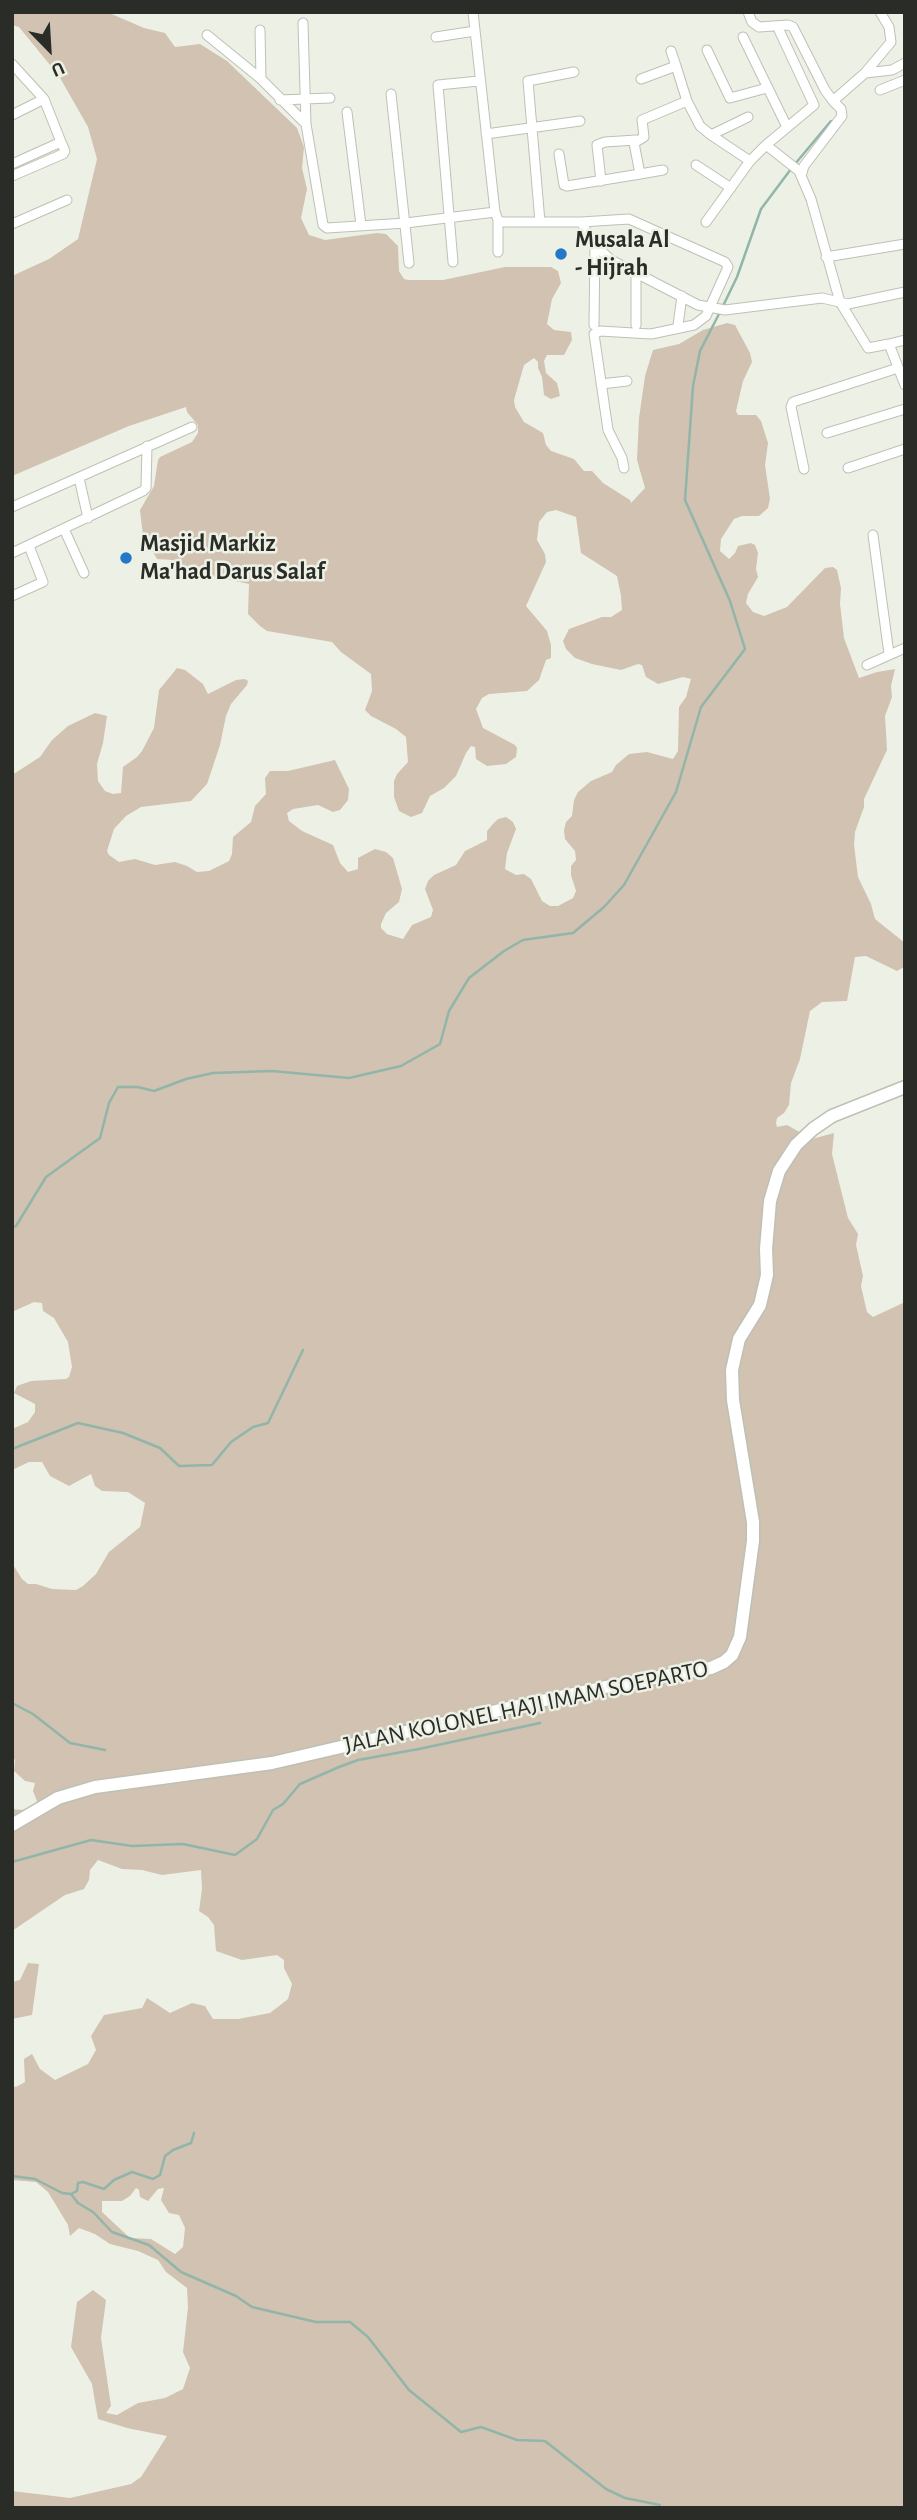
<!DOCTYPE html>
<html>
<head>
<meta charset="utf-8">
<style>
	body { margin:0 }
	#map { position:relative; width:917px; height:2520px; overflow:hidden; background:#edf1e5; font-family:"Alegreya Sans",sans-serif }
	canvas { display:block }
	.frame { position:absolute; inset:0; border:14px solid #2a2c27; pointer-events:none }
	.north { position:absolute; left:14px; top:14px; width:70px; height:70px; -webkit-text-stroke:5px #edf1e5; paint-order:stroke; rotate:156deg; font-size:19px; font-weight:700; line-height:28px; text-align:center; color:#2a2c27 }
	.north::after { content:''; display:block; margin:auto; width:24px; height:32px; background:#2a2c27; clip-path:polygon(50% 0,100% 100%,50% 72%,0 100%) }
</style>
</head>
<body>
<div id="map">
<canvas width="917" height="2520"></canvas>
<div class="frame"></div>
<div class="north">U</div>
</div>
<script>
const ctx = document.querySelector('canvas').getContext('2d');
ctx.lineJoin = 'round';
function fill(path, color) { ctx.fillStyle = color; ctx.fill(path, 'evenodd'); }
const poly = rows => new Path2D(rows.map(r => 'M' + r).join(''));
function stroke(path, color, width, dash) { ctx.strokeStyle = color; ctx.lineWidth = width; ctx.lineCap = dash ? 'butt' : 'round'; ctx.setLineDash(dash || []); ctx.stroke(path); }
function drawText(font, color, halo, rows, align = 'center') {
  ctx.font = font + ' "Alegreya Sans",sans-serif'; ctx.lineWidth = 5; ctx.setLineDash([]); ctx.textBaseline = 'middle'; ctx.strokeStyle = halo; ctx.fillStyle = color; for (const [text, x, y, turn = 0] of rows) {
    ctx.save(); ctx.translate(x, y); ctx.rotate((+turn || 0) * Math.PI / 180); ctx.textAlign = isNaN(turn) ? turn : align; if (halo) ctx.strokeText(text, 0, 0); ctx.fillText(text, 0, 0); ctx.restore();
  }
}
fill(poly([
	[12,12,107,12,144,28,165,33,175,47,200,44,227,61,297,128,304,147,302,168,307,189,301,218,309,235,325,240,377,233,386,234,398,246,399,271,404,279,408,280,443,280,505,267,551,267,558,271,561,283,552,299,547,324,554,330,571,332,572,340,564,355,547,355,544,361,546,373,557,383,560,396,551,399,544,395,542,377,538,368,538,362,534,358,524,365,514,400,515,407,524,422,543,433,546,445,551,451,574,459,584,471,592,471,603,483,630,500,631,503,645,488,637,460,639,418,645,376,653,350,679,344,703,330,727,323,735,325,750,353,752,362,743,381,736,411,738,415,756,415,761,421,768,443,765,465,770,499,768,508,759,516,742,516,734,519,721,539,720,551,729,559,735,553,738,546,751,543,755,545,758,553,756,569,758,577,748,594,746,603,753,612,764,616,787,607,825,568,833,567,837,570,841,588,840,604,844,638,859,678,877,672,895,669,891,686,892,697,885,716,887,750,864,799,864,807,855,832,854,845,858,877,871,904,875,919,905,943,904,967,897,971,866,956,855,957,847,1001,822,1002,810,1011,800,1059,791,1083,789,1105,784,1113,777,1118,776,1123,777,1127,787,1125,812,1139,834,1133,832,1154,848,1218,858,1234,856,1245,863,1276,861,1286,867,1312,873,1317,905,1302,905,2508,12,2508,12,2491,70,2498,131,2484,141,2477,167,2436,127,2428,98,2419,92,2384,71,2347,77,2302,93,2290,106,2300,101,2338,111,2406,106,2413,117,2415,138,2403,165,2398,183,2389,190,2368,183,2352,188,2307,187,2288,166,2272,158,2260,138,2251,110,2244,95,2234,79,2228,70,2236,68,2225,48,2192,36,2182,12,2180,12,2086,16,2087,25,2082,24,2059,32,2054,40,2069,55,2080,88,2064,96,2050,91,2036,104,2015,142,2008,147,1998,170,2013,192,2003,205,2006,213,2019,238,2019,270,2013,288,1999,292,1984,284,1968,284,1960,277,1955,242,1960,216,1951,214,1925,208,1917,199,1911,202,1889,201,1870,162,1875,142,1870,122,1869,98,1860,90,1870,89,1880,84,1889,65,1895,12,1931,12,1809,23,1810,33,1806,37,1801,33,1791,35,1783,25,1781,14,1771,15,1760,12,1756,12,1563,22,1579,28,1584,36,1584,52,1589,76,1590,83,1586,96,1574,109,1552,140,1527,145,1503,128,1492,102,1491,95,1486,91,1474,69,1486,50,1476,42,1462,29,1462,12,1470,12,1429,28,1422,35,1412,35,1404,14,1393,17,1386,31,1381,66,1379,69,1377,72,1367,68,1342,54,1318,43,1311,42,1303,34,1302,12,1312,12,775,40,757,52,740,68,726,95,713,107,716,103,743,97,764,98,781,105,791,113,794,121,793,123,767,137,757,142,751,154,728,159,690,177,668,185,670,203,684,208,694,236,680,245,679,248,681,247,685,231,704,226,716,220,745,207,784,191,801,141,807,126,816,114,829,107,851,109,855,119,862,135,859,155,865,175,862,187,866,197,872,209,871,229,861,232,854,233,837,251,822,255,806,266,794,265,778,270,771,288,771,335,760,349,789,348,800,340,810,333,812,318,805,293,809,287,813,289,821,302,831,333,845,340,863,348,872,358,869,358,858,375,849,386,852,393,858,402,889,399,902,386,913,381,924,381,928,387,934,403,939,412,925,431,917,433,910,425,889,428,881,434,875,456,865,465,851,487,840,487,831,492,825,498,819,506,817,513,822,516,829,507,853,505,869,516,875,524,874,531,879,542,901,550,906,558,906,573,898,576,891,571,875,571,866,576,860,575,851,565,839,564,830,566,822,572,816,574,800,578,792,591,781,612,772,616,765,629,754,647,752,673,759,678,751,679,707,686,697,691,679,683,677,658,684,646,677,642,665,638,664,621,670,592,664,575,658,566,649,563,641,569,629,602,617,611,617,622,610,621,596,617,576,581,553,576,517,556,510,547,512,539,522,537,540,545,554,546,562,526,606,547,631,551,645,551,658,546,660,539,680,527,691,489,694,482,698,476,709,483,728,515,745,517,748,516,757,506,764,487,766,476,759,475,747,471,746,466,753,456,776,444,788,430,796,422,813,411,817,399,811,394,797,394,781,397,774,408,762,406,737,396,729,371,716,365,710,372,691,371,674,341,652,332,642,267,631,260,626,248,614,249,584,208,575,195,578,191,570,173,560,157,559,153,552,144,545,140,510,154,486,158,460,160,457,192,442,198,433,198,425,187,412,186,407,129,426,12,476,12,276,49,259,78,239,97,159,88,127,59,76,19,27,12,25],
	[136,2188,139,2190,140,2197,148,2201,158,2189,164,2188,161,2200,169,2213,179,2215,185,2228,183,2247,175,2254,151,2239,130,2238,102,2212,102,2201,122,2201,130,2196],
	[28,1963,39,1964,32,2015,12,2019,12,1982,20,1980]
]), '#d1c2b1');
stroke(poly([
	[795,164,831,121],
	[723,306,737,277,761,209,791,169],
	[12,1228,16,1226,46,1177,100,1138,109,1103,118,1087,138,1087,154,1091,186,1079,213,1073,272,1071,349,1078,401,1066,440,1044,449,1011,469,978,504,951,523,940,573,933,604,907,624,885,676,792,701,707,745,649,730,601,685,500,693,386,700,351,720,312],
	[12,1449,78,1423,123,1433,160,1448,179,1466,212,1465,231,1442,253,1427,268,1423,303,1350],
	[12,1703,33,1714,70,1743,105,1750],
	[12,1862,91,1840,132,1846,183,1844,235,1855,257,1839,273,1810,283,1804,300,1784,339,1767,358,1760,419,1749,540,1723],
	[12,2176,35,2179,62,2193,71,2194,77,2191,78,2183,83,2182,104,2189,114,2180,132,2172,153,2179,160,2175,165,2156,173,2150,191,2143,194,2133],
	[71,2194,78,2203,93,2212,112,2232,149,2245,181,2272,236,2296,252,2307,316,2322,350,2322,368,2337,409,2390,461,2432,481,2427,517,2440,545,2441,606,2489,625,2498,660,2505]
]), '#92b5aa', 2.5);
const minor = poly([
	[473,12,495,212],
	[748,12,752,22,759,27,788,25,793,27,825,90,833,101],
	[303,23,306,124,323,225,327,228,406,223,495,212,498,220,502,222,581,222,595,245,611,260,698,305,725,310,822,298,848,304,905,292],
	[260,30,261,79],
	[207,35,261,79,306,124],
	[436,37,475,31],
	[743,37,787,127],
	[707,50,730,98,767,88],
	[671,51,676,66],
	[12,64,44,99,61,142],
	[865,73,892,70,905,63],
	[641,79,676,66,687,101,700,126,711,135,750,161,766,145,799,171,811,199,840,302,868,348,889,344,905,385],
	[880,90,905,80],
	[391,94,409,263],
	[280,100,330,98],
	[347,112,361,225],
	[12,115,44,99],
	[486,134,580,121],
	[711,135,748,117],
	[766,145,814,105,779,30],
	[559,154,564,185,567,186,640,174],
	[12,164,61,142,65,151,63,154,12,176],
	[696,165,731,188],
	[663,170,640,174,634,143,644,137,642,120,687,101],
	[801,176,804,166,842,116,841,109,833,101,865,73,891,42,889,27,880,12],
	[601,181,597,145,605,142,636,140],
	[540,222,528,81,574,72],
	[581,222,629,219,725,262,728,267,706,316,694,325,651,334,600,331,594,334,608,430,622,458,624,468],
	[706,222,750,161],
	[12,224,67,200],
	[498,252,498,220],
	[826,257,905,244],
	[453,262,438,85,479,81],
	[594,325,595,245],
	[636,325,636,272],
	[678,325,682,296],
	[889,344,905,340],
	[601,384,627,381],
	[827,433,905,409],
	[848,468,905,449],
	[804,469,791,407,793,402,898,368],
	[79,478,88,518],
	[12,507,192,427],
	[64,529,84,573],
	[873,535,889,654],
	[12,553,143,491,146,488,147,446],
	[12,596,43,582,29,546],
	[867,665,905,648]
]);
const secondary = poly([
	[12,1825,58,1798,95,1787,272,1763,513,1707,615,1685,711,1668,724,1662,732,1655,740,1637,753,1541,753,1522,733,1400,732,1370,739,1339,760,1305,767,1275,766,1249,770,1201,779,1171,796,1145,813,1129,832,1116,905,1087]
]);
stroke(minor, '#bdc1b5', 11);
stroke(secondary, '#bdc1b5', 15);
stroke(minor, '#fff', 9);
stroke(secondary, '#fff', 12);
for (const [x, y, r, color] of [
	[561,254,7,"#2379c6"],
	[126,558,7,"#2379c6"]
]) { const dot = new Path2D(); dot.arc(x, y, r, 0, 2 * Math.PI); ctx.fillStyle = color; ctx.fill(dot); stroke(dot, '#edf1e5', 2.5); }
drawText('bold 24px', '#2a2c27', '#edf1e5', [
	["Musala Al",575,240],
	["- Hijrah",575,268],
	["Masjid Markiz",140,544],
	["Ma'had Darus Salaf",140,572]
], 'left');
drawText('24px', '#2a2c27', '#edf1e5', [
	["JALAN KOLONEL HAJI IMAM SOEPARTO",526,1707,-12]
]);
</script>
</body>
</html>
